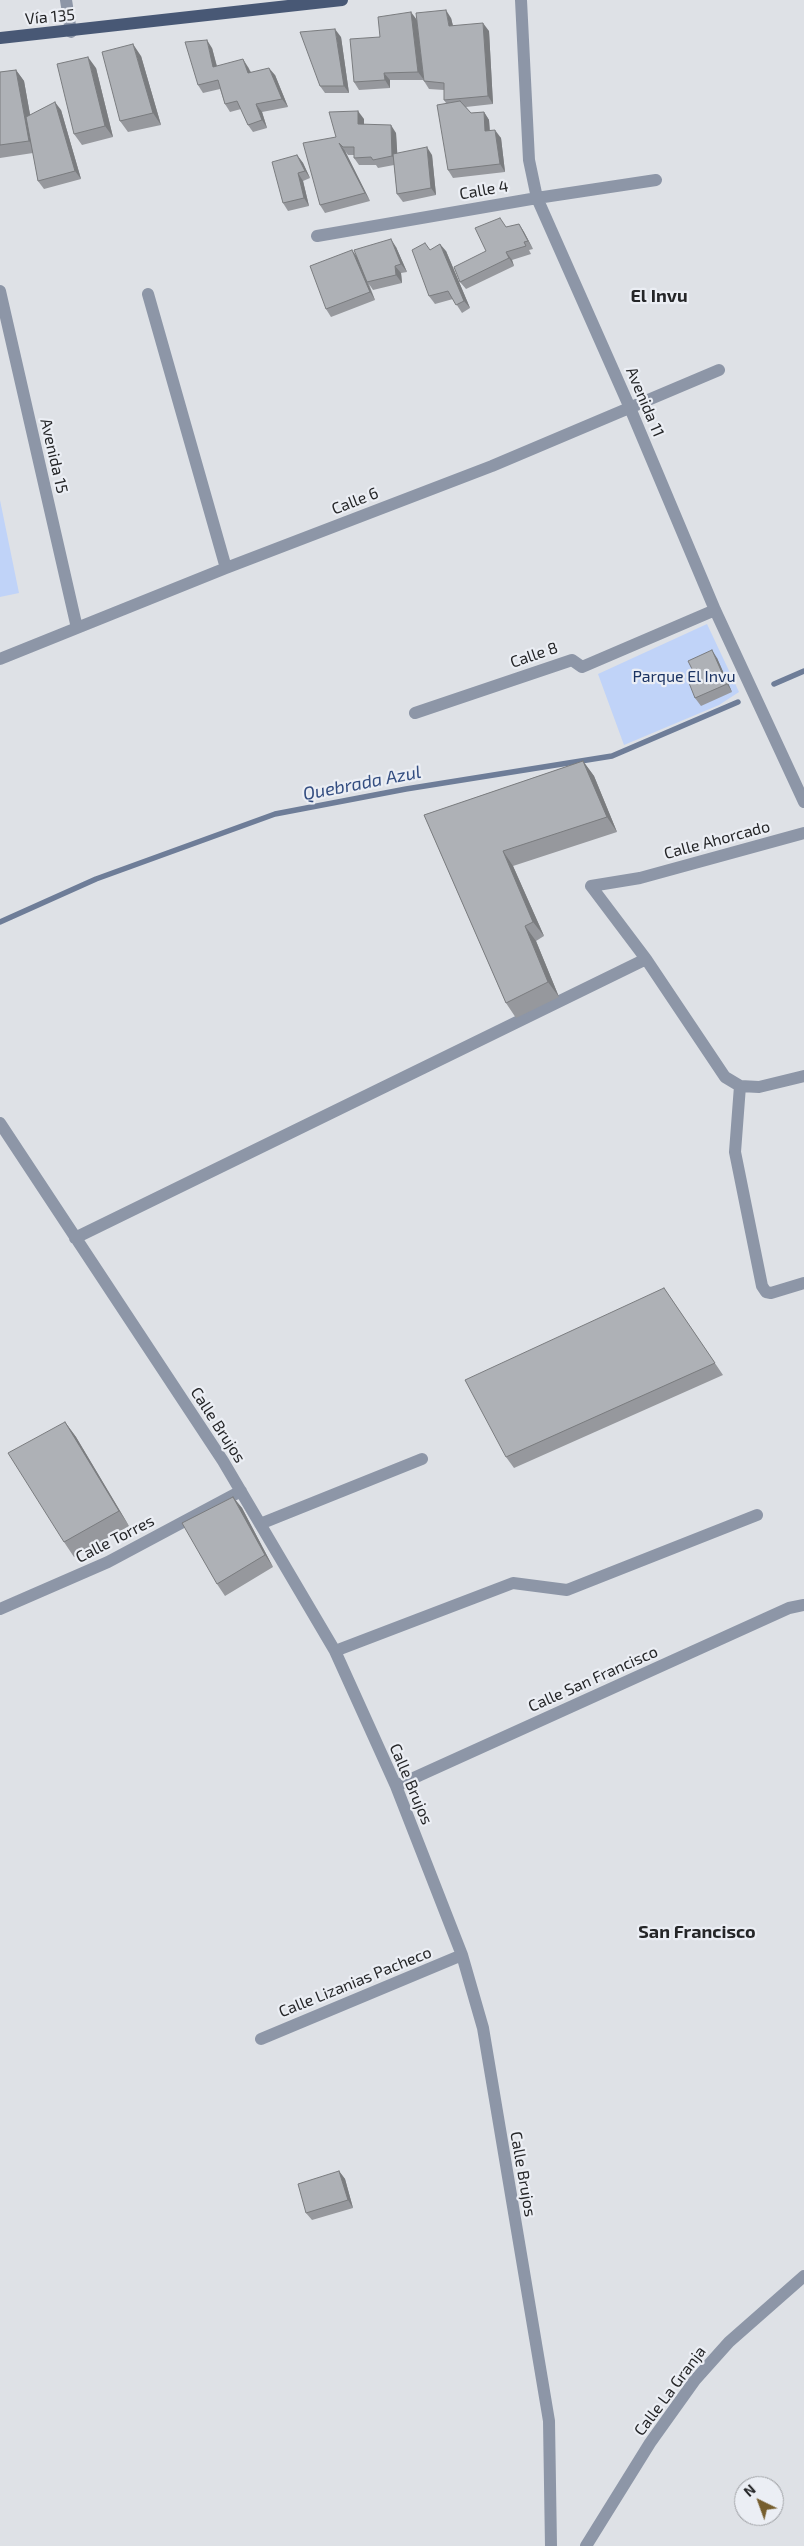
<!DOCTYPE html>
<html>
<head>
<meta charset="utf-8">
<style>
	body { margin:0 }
	#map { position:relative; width:804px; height:2546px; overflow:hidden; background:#dee1e6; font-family:"Exo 2",sans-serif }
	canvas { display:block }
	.north { position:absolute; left:734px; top:2476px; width:50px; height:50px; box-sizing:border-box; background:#ebeef4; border:1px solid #9c9ea2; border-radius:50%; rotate:318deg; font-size:14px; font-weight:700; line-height:20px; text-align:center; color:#252628 }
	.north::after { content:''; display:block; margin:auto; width:18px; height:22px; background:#765e2e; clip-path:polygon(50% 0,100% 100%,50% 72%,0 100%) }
</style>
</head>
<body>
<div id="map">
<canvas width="804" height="2546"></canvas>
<div class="north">N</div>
</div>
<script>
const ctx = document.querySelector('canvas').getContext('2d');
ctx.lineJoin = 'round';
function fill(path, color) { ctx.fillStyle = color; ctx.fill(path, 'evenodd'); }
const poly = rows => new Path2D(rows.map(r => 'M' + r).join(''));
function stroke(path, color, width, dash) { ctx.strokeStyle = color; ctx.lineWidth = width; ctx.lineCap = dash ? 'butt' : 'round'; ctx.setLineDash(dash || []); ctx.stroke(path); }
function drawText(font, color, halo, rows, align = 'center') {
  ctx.font = font + ' "Exo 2",sans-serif'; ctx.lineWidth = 4.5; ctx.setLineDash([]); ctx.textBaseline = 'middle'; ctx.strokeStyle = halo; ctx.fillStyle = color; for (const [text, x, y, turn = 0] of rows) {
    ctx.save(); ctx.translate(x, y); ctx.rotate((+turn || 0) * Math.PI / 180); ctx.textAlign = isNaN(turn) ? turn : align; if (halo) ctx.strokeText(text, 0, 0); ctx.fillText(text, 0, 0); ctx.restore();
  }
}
fill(poly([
	[0,500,19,593,0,597],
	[707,624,739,692,719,705,624,745,598,674]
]), '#c0d3f8');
stroke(poly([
	[774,684,804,671],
	[0,922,96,879,275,814,406,789,612,756,738,702]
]), '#6e7d98', 5.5);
stroke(poly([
	[66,0,71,32],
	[521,0,529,160,537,198,630,408,715,610,804,802],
	[317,236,537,198,656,180],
	[0,291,77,628],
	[148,294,226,568],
	[0,659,226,568,492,466,719,370],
	[415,713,572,660,582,667,715,610],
	[804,833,640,878,591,886,646,959,725,1077,740,1086,759,1087,804,1076],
	[740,1086,735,1152,762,1286,766,1292,771,1293,804,1283],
	[0,1123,223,1461,335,1651,396,1786,462,1955,483,2028,549,2421,551,2546],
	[75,1238,646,959],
	[260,1524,422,1459],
	[0,1609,108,1562,241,1491],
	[335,1651,513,1583,567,1590,757,1515],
	[396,1786,789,1608,804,1605],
	[261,2039,462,1955],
	[586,2546,650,2443,695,2380,729,2342,804,2276]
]), '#8d96a7', 12);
stroke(poly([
	[0,38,342,0]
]), '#485875', 12);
fill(poly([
	[411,12,424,80,390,80,390,88,359,90,354,82,380,37],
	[451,18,453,26,489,31,493,104,466,107,471,113,484,112,489,120,490,131,501,138,505,172,453,178,448,170,446,103,444,100,444,90,429,89,424,81],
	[341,37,349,93,325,93,320,86],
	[212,48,217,66,248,67,251,72,275,75,288,107,262,112,267,128,253,132,248,125,241,109,230,112,225,104,220,89,203,93,198,85],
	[141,56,161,125,128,132,120,121],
	[96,68,113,137,82,145,74,134],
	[16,70,24,81,30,115,61,110,81,179,44,189,38,181,33,153,0,158,0,72],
	[364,119,364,124,396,133,397,153,432,155,436,195,403,202,397,194,394,165,378,168,376,165,359,165,354,158,354,155,348,155,345,151,370,201,325,213,320,205,336,137],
	[297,155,303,163,310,178,303,181,309,206,288,211,283,203],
	[519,224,524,232,533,249,529,250,531,254,512,260,514,266,466,289,460,282,507,227],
	[396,247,407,272,401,273,402,283,373,290,369,284,375,300,331,317,326,309,357,257],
	[430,250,446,251,470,308,462,313,453,299,435,304,429,296],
	[717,658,732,692,701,706,695,698,695,675],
	[583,761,594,776,617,832,513,866,544,936,536,941,559,997,516,1018,506,1003,424,815],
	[664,1288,723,1375,514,1468,506,1457],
	[65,1422,76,1437,129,1526,74,1557,64,1542],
	[233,1497,242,1508,273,1567,225,1596,217,1584],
	[339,2171,345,2179,353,2208,312,2220,306,2213]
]), '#96989d');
fill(poly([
	[446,10,451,18,455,34,449,26],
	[411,12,417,20,424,80,418,72],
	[483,23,489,31,493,104,488,96],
	[335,29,341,37,349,93,344,86],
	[207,40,212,48,219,75,213,67],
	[133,44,141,56,161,125,153,113],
	[88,57,96,68,113,137,105,126],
	[243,59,248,67,254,81,248,73],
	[269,68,275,75,288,107,282,99],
	[16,70,24,81,37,153,29,141],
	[384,73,390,80,390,88,385,80],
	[55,102,61,110,81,179,75,171],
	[256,104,262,112,267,128,262,120],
	[358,111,364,119,364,132,358,124],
	[484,112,489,120,490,139,485,131],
	[391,125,396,133,398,164,392,156],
	[495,130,501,138,505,172,500,164],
	[339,143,345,151,370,201,365,193],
	[427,147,432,155,436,195,431,188],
	[297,155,303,163,310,178,305,171],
	[298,173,303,181,309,206,304,198],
	[519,224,524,232,533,249,528,241],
	[391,239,396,247,407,272,401,264],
	[440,244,446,251,470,308,464,301],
	[352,250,358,258,367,282,375,300,370,292],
	[506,252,512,260,514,266,509,258],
	[395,266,401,273,402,283,396,275],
	[712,650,717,658,732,692,727,684],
	[583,761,594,776,617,832,607,817],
	[503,851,513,866,544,936,533,922],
	[525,926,536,941,559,997,548,982],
	[65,1422,76,1437,129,1526,119,1511],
	[233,1497,242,1508,273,1567,265,1555],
	[339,2171,345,2179,353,2208,348,2200]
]), '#7a7c7f');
const building = poly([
	[446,10,449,26,483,23,488,96,444,100,444,83,424,81,416,13,446,10],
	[411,12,418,72,384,73,385,80,354,82,350,39,380,37,378,17,411,12],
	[335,29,344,86,320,86,300,32,335,29],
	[207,40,213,67,243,59,248,73,269,68,282,99,256,104,262,120,248,125,237,101,225,104,218,80,198,85,185,42,207,40],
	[133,44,153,113,120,121,102,52,133,44],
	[88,57,105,126,74,134,57,64,88,57],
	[16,70,29,141,0,145,0,72,16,70],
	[460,101,471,113,484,112,485,131,495,130,500,164,448,170,437,105,460,101],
	[55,102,75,171,38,181,26,117,55,102],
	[358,111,358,124,391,125,392,156,373,160,371,157,354,158,354,147,343,147,339,143,365,193,320,205,303,143,336,137,329,112,358,111],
	[427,147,431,188,397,194,393,154,427,147],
	[297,155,305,171,298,173,304,198,283,203,272,162,297,155],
	[500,218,506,227,519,224,528,241,524,242,526,246,506,252,509,258,460,282,454,267,486,251,475,228,500,218],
	[391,239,401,264,395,266,396,275,367,282,354,250,391,239],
	[425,243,430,250,440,244,464,301,456,305,448,291,429,296,412,250,425,243],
	[352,250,370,292,326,309,310,266,352,250],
	[712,650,727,684,695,698,687,678,695,675,688,661,712,650],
	[583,761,607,817,503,851,533,922,525,926,548,982,506,1003,424,815,583,761],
	[664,1288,715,1363,506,1457,465,1380,664,1288],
	[65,1422,119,1511,64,1542,8,1453,65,1422],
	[233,1497,265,1555,217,1584,182,1523,233,1497],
	[339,2171,348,2200,306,2213,298,2184,339,2171]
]);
fill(building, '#aeb1b6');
stroke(building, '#7a7c7f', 1);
drawText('16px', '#252628', '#ebeef4', [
	["Vía 135",50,17,-5],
	["Calle 4",484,190,-10],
	["Avenida 11",645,402,67],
	["Avenida 15",54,456,77],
	["Calle 6",355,501,-21],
	["Calle 8",534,655,-19],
	["Calle Ahorcado",717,840,-15],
	["Calle Brujos",218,1425,57],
	["Calle Torres",115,1539,-27],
	["Calle San Francisco",593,1679,-24],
	["Calle Brujos",411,1784,67],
	["Calle Lizanias Pacheco",355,1982,-22],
	["Calle Brujos",523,2174,80],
	["Calle La Granja",670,2391,-53]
]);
drawText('16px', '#1b3363', '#ebeef4', [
	["Parque El Invu",684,677]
]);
drawText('bold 18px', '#252628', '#ebeef4', [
	["El Invu",659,296],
	["San Francisco",697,1932]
]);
drawText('italic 18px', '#334d80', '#ebeef4', [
	["Quebrada Azul",362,783,-11]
]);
</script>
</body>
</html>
